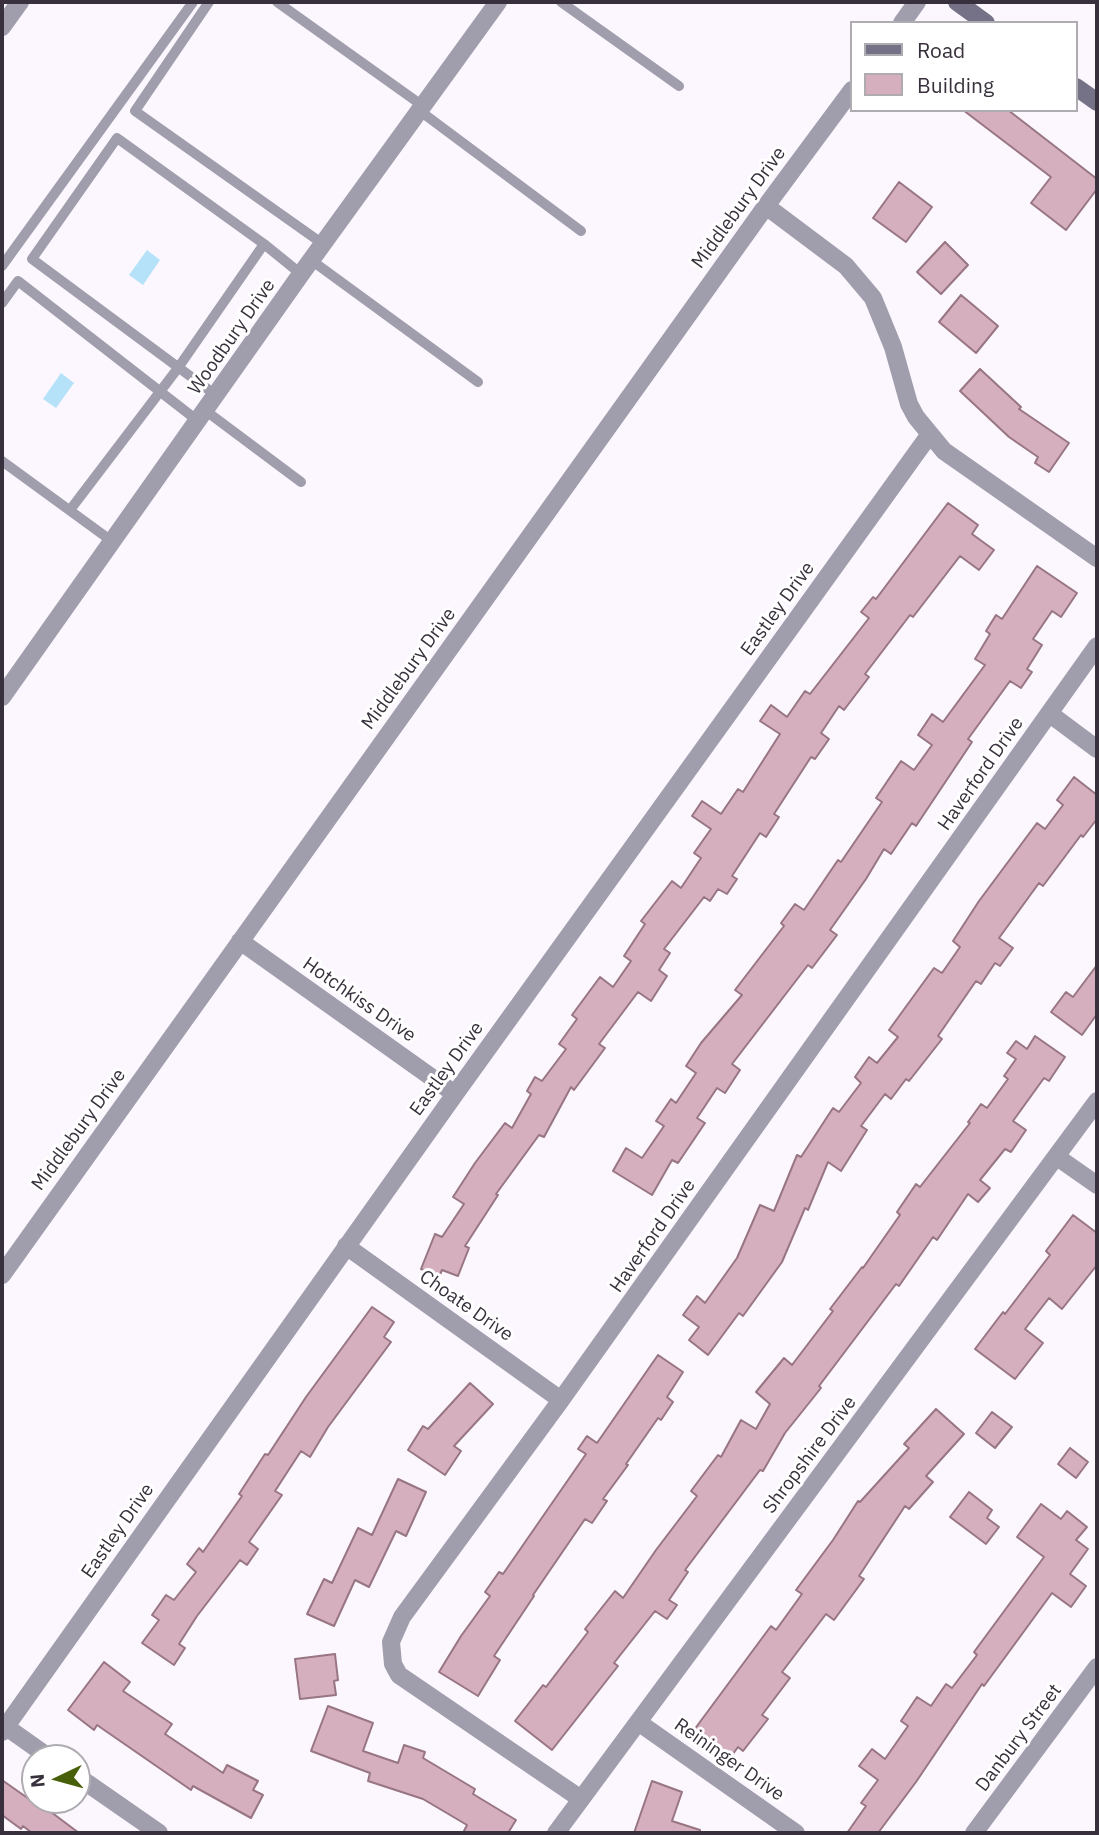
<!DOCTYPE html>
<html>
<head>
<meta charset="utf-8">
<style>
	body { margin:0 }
	#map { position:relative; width:1099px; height:1835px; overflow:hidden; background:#fcf7fe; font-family:"IBM Plex Sans",sans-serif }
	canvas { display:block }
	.frame { position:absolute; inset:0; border:4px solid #38303c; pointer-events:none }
	.legend { position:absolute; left:850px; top:21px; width:228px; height:91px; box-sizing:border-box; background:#fff; border:2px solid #afacb1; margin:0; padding:9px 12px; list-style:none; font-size:21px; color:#38303c }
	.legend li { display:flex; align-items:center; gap:14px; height:35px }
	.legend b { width:35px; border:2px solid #afacb1 }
	.north { position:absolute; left:21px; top:1744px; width:70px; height:70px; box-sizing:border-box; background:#fff; border:2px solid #afacb1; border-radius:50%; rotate:265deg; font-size:19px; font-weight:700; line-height:28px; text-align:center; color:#38303c }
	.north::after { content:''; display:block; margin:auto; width:24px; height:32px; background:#485f0a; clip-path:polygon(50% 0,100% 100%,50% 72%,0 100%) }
</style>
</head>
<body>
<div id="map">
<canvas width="1099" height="1835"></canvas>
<div class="frame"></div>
<ul class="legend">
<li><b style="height:9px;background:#757287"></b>Road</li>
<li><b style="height:19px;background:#d6afbe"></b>Building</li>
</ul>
<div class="north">N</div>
</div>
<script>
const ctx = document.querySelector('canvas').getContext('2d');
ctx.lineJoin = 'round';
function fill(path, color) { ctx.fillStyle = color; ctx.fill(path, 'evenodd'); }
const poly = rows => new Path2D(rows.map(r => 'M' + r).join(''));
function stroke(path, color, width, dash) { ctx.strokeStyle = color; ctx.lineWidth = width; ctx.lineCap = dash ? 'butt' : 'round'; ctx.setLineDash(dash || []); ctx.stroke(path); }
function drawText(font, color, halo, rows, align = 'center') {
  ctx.font = font + ' "IBM Plex Sans",sans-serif'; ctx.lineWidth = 6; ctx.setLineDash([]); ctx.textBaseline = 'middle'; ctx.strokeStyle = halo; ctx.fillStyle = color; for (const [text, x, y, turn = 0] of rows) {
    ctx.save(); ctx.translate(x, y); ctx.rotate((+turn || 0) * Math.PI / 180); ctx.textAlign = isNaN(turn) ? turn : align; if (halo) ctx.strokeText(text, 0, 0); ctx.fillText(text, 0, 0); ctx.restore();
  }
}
fill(poly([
	[147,250,160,260,143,285,129,275],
	[61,373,74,383,56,408,43,399]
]), '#b5e2f9');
const building = poly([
	[963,110,1008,110,1097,179,1097,189,1066,230,1031,203,1051,177,963,110],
	[899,182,932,207,906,242,873,218,899,182],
	[945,242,968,265,941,294,917,272,945,242],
	[961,295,998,326,976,353,939,322,961,295],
	[980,369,1021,407,1019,409,1069,443,1049,472,1035,463,1038,457,1009,437,960,391,980,369],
	[948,503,978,525,972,534,994,550,979,570,960,556,913,617,910,615,865,674,869,677,844,710,839,706,821,733,829,739,815,759,811,757,774,814,779,817,766,837,760,833,732,876,737,879,727,894,718,889,710,901,704,897,664,949,670,953,659,970,667,976,651,1001,638,992,599,1044,605,1048,574,1090,571,1087,544,1137,539,1135,496,1194,498,1195,465,1246,469,1248,458,1276,442,1270,439,1277,421,1269,435,1234,442,1237,464,1204,453,1197,475,1163,505,1123,512,1128,531,1094,527,1091,535,1077,542,1081,566,1049,559,1044,577,1019,572,1015,600,977,613,987,631,961,624,956,645,924,641,921,672,881,681,888,701,858,694,853,711,829,692,816,702,801,721,814,738,789,743,792,780,734,760,721,771,705,787,717,805,691,810,694,869,618,861,612,873,597,876,599,948,503],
	[1037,566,1077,593,1061,617,1052,611,1033,639,1042,645,1027,669,1032,672,1021,688,1010,681,968,739,972,742,916,826,912,823,891,854,884,849,866,879,830,930,837,935,812,968,808,965,732,1064,740,1070,725,1093,717,1088,697,1118,705,1123,678,1163,672,1160,652,1195,613,1171,626,1148,642,1158,664,1126,656,1121,671,1099,676,1103,696,1073,686,1066,701,1043,742,995,735,990,784,926,781,923,795,904,804,910,838,860,841,862,882,802,876,798,901,761,914,770,932,745,918,735,932,714,943,722,985,665,975,659,990,634,986,631,996,615,1002,619,1037,566],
	[1074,777,1097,795,1097,819,1083,837,1081,835,1043,886,1039,883,999,938,1013,948,1000,966,995,963,981,984,976,981,938,1036,942,1039,909,1081,906,1079,891,1099,885,1094,861,1126,867,1130,841,1171,828,1162,808,1210,805,1208,782,1262,743,1316,739,1313,708,1355,689,1340,699,1327,683,1315,697,1296,705,1303,737,1258,760,1205,774,1211,797,1155,801,1157,833,1108,839,1112,861,1083,855,1077,869,1057,877,1063,898,1037,889,1030,934,968,942,973,960,947,953,941,979,901,1037,823,1045,829,1063,805,1057,800,1074,777],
	[1097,965,1097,1014,1082,1035,1051,1012,1066,992,1073,997,1097,965],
	[1035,1036,1065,1057,1049,1081,1044,1078,1013,1121,1026,1130,1011,1152,1005,1149,980,1180,990,1188,978,1202,968,1194,937,1240,933,1237,899,1286,896,1284,819,1386,821,1388,785,1433,763,1471,760,1470,685,1570,688,1572,669,1600,677,1605,667,1619,655,1611,614,1663,618,1666,552,1750,515,1721,543,1685,546,1687,588,1632,585,1629,615,1591,623,1598,656,1550,697,1496,691,1491,718,1455,721,1457,741,1420,756,1429,770,1404,756,1392,784,1358,792,1365,833,1311,830,1309,862,1267,863,1268,900,1215,897,1212,916,1184,920,1187,970,1123,968,1122,981,1104,987,1108,1008,1079,1004,1076,1016,1059,1007,1053,1016,1041,1027,1049,1035,1036],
	[1073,1215,1097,1233,1097,1265,1062,1309,1049,1298,1025,1329,1043,1343,1015,1379,975,1349,1003,1312,1005,1314,1050,1255,1046,1251,1073,1215],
	[372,1307,394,1322,384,1337,391,1342,328,1427,310,1457,301,1451,275,1491,282,1495,249,1542,258,1549,247,1565,240,1560,197,1616,179,1644,185,1648,174,1665,142,1643,159,1620,152,1615,166,1595,174,1600,196,1572,187,1564,199,1548,203,1552,242,1496,239,1494,265,1454,268,1455,306,1397,372,1307],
	[658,1355,683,1372,667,1397,673,1402,661,1420,658,1418,626,1464,628,1465,603,1499,607,1501,592,1523,585,1519,533,1595,534,1596,494,1656,500,1660,478,1696,439,1672,461,1636,490,1596,485,1592,499,1572,503,1574,586,1454,578,1449,587,1436,597,1443,658,1355],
	[470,1383,493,1404,454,1446,461,1451,445,1475,408,1450,423,1426,428,1429,470,1383],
	[936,1409,964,1434,926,1476,933,1482,909,1509,905,1506,859,1576,864,1579,834,1620,826,1614,782,1672,790,1678,762,1715,768,1719,743,1751,738,1747,730,1758,694,1730,771,1626,776,1630,802,1594,796,1590,833,1540,858,1501,860,1502,909,1448,904,1444,936,1409],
	[992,1412,1012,1427,995,1448,976,1433,992,1412],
	[1070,1448,1088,1462,1076,1478,1058,1464,1070,1448],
	[398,1479,426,1492,406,1536,396,1531,369,1587,355,1580,334,1626,307,1614,324,1579,332,1583,358,1528,372,1535,398,1479],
	[969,1492,992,1510,987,1518,999,1527,986,1544,950,1517,969,1492],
	[1041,1504,1061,1519,1067,1511,1087,1527,1076,1540,1088,1549,1070,1574,1086,1586,1071,1607,1052,1593,984,1686,982,1684,916,1782,878,1833,847,1833,866,1806,861,1803,878,1780,859,1766,872,1749,885,1759,908,1726,901,1721,917,1697,931,1706,946,1684,952,1688,977,1655,974,1652,1044,1557,1017,1537,1041,1504],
	[335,1654,338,1680,334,1681,336,1695,300,1699,295,1659,335,1654],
	[104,1662,130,1682,123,1691,172,1724,165,1734,223,1773,227,1765,258,1781,253,1790,263,1795,251,1818,193,1786,191,1790,97,1725,94,1730,68,1710,104,1662],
	[328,1706,373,1723,363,1751,398,1763,404,1745,425,1752,423,1758,475,1789,473,1794,516,1820,508,1833,463,1833,467,1825,423,1799,368,1781,370,1773,311,1751,328,1706],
	[2,1780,46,1811,47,1809,79,1833,32,1833,23,1826,21,1829,2,1815,2,1780],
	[652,1781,682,1792,672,1821,700,1830,700,1833,634,1833,652,1781]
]);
fill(building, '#d6afbe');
stroke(building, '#987582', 2);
stroke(poly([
	[209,2,135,111,323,244],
	[277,2,423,106],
	[561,2,679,86],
	[420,111,581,231],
	[311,260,478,382],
	[2,266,193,2],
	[2,303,18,281,198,421],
	[217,396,32,259,117,138,264,244,301,274],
	[206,411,301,482],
	[2,461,113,542],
	[70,510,178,368,264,244]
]), '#a09dac', 10);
stroke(poly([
	[902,23,917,2],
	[2,27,20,2],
	[766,206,846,266,873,298,893,347,909,404,916,417,944,451,1097,558],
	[2,697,301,274,498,2],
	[1050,714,1097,749],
	[240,941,455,1094],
	[1057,1157,1097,1185],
	[346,1246,561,1400],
	[2,1275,766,206,852,90],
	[638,1722,796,1833],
	[2,1724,50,1758],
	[2,1732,455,1094,930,434],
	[77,1776,159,1833],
	[581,1799,399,1675,393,1664,391,1642,402,1617,561,1400,1097,646],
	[556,1833,1097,1101]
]), '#a09dac', 18);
stroke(poly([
	[974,1833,1097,1667]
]), '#a09dac', 18);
stroke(poly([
	[957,2,986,23],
	[1076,87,1097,102]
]), '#757287', 18);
drawText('19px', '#38303c', '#fff', [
	["Middlebury Drive",739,208,-54],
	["Woodbury Drive",232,337,-55],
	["Eastley Drive",778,609,-54],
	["Middlebury Drive",409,669,-54],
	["Haverford Drive",981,774,-55],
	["Hotchkiss Drive",359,1000,35],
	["Eastley Drive",447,1069,-54],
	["Middlebury Drive",79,1130,-54],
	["Haverford Drive",653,1236,-55],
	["Choate Drive",466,1306,35],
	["Shropshire Drive",810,1455,-53],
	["Eastley Drive",118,1531,-55],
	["Danbury Street",1019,1738,-53],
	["Reininger Drive",729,1760,35]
]);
</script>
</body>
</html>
